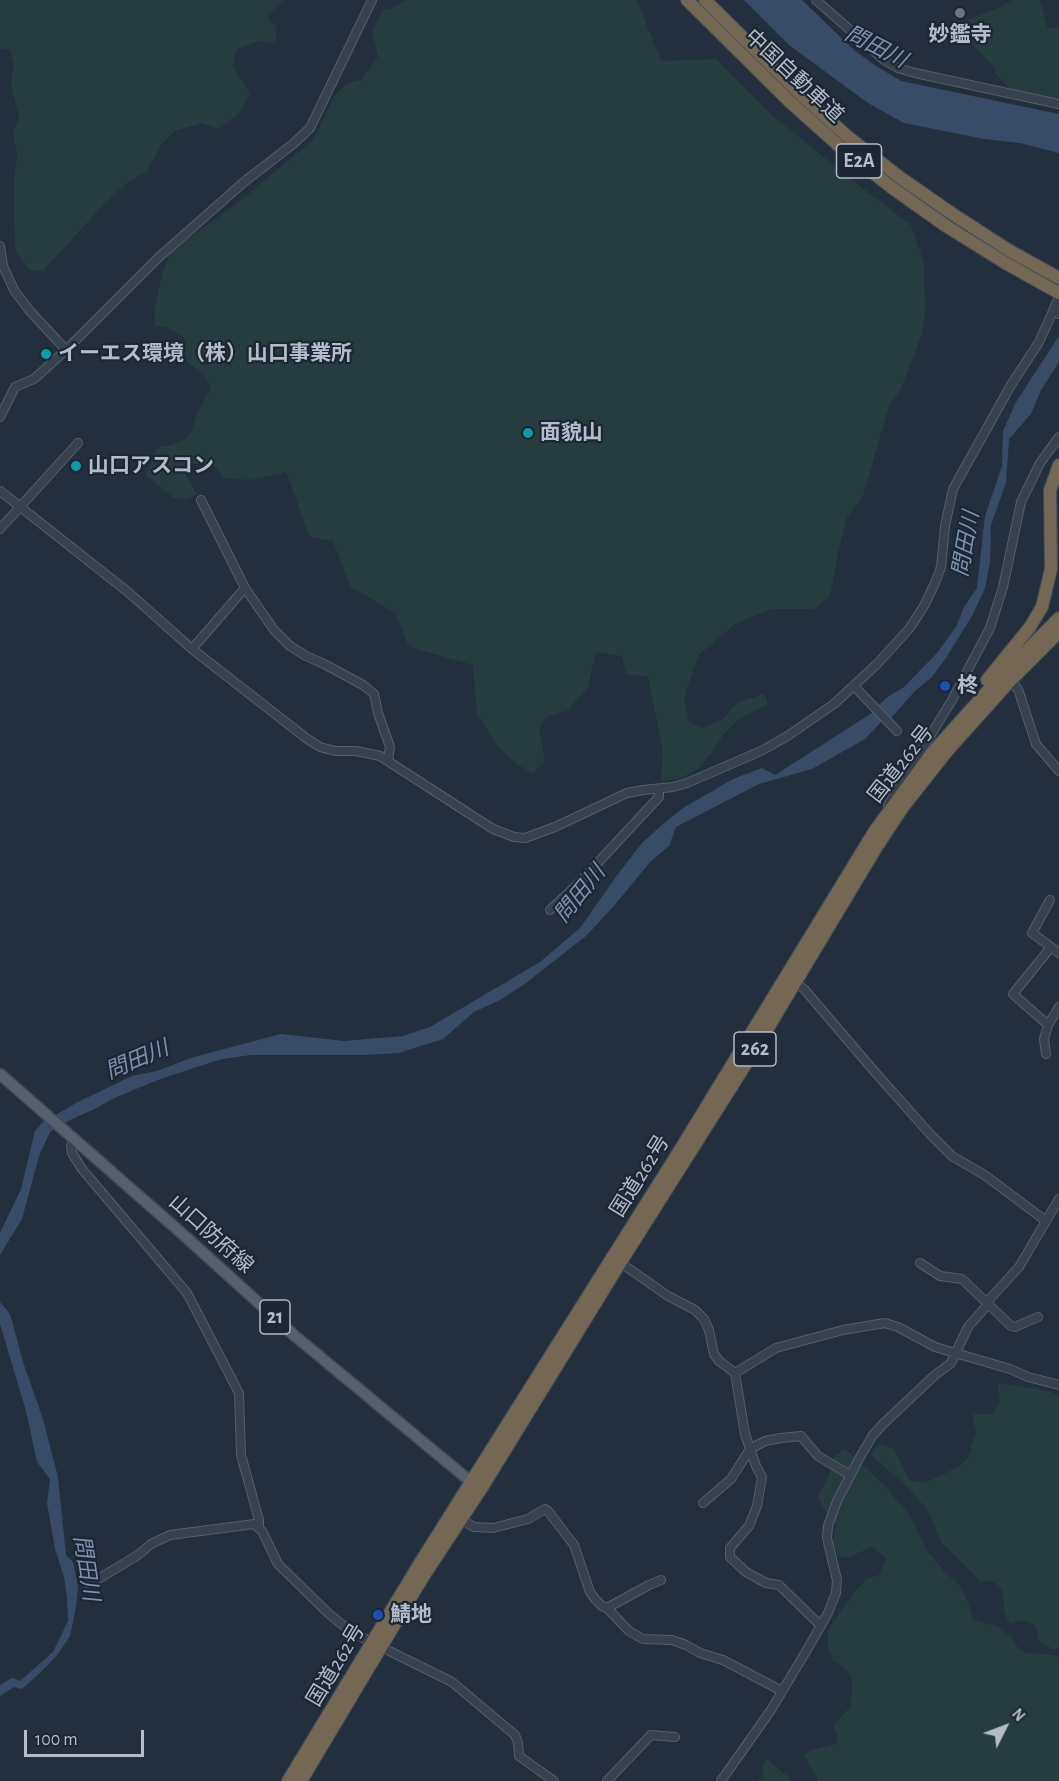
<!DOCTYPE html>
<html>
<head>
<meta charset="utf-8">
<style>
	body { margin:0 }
	#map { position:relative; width:1059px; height:1781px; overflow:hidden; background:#242f3e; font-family:"Alegreya Sans",sans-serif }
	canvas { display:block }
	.north { position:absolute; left:975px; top:1697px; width:60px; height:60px; -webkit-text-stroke:4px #1d2633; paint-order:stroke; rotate:48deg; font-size:16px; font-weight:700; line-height:24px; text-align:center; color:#b4bcc9 }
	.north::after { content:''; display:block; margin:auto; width:21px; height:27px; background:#b4bcc9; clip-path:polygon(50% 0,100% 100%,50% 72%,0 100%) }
	.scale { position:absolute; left:24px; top:1730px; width:120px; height:27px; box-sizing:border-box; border:3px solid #b4bcc9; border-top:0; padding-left:8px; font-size:18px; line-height:21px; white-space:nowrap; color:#b4bcc9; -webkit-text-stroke:4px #1d2633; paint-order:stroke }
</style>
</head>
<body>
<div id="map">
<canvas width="1059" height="1781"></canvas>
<div class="north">N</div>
<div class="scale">100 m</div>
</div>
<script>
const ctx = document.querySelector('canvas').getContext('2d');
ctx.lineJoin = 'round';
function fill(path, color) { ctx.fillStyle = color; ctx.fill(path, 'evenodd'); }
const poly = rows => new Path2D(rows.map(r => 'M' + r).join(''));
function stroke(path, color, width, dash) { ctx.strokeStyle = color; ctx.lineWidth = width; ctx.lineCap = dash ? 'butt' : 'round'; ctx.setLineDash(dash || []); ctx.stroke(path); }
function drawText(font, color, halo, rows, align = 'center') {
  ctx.font = font + ' "Alegreya Sans","Noto Sans JP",sans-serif'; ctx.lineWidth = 4.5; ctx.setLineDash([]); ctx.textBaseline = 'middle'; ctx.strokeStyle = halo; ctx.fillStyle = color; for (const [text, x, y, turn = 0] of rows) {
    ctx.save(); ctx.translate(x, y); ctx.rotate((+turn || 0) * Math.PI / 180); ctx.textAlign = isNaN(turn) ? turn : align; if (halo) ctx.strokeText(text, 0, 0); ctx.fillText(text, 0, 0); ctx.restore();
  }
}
fill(poly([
	[0,0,286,0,282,1,267,16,277,27,275,43,257,41,236,50,233,67,250,94,239,113,219,129,202,123,175,131,161,145,147,171,127,183,103,205,43,271,30,270,15,250,14,183,17,155,13,133,19,117,11,85,14,64,10,50,2,48,0,50],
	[406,0,637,0,661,61,716,59,772,115,857,184,911,225,924,263,925,313,922,334,900,391,890,402,863,496,847,518,839,549,830,596,814,609,772,609,735,624,699,655,688,685,684,701,689,721,701,728,722,720,737,703,763,694,767,699,767,704,738,720,723,735,711,754,698,769,681,778,661,782,663,750,648,677,626,674,622,656,596,652,588,687,567,711,546,717,539,730,544,754,544,763,533,773,518,765,497,745,477,714,473,665,409,647,396,614,350,586,333,541,310,537,286,472,250,480,224,478,211,463,196,464,181,467,197,494,188,499,174,498,146,475,158,447,170,446,187,438,192,429,198,411,211,388,204,375,182,357,184,337,169,328,155,326,154,313,162,275,170,252,245,197,314,139,334,96,348,83,362,80,378,56,372,31,382,10,392,8],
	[1011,0,1040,0,1048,29,1059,27,1059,101,1011,91,995,73,995,68,953,25,1003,6],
	[998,1383,1050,1391,1059,1396,1059,1648,1054,1650,1039,1640,1035,1625,1022,1620,1010,1624,1004,1612,1003,1590,992,1581,981,1582,942,1543,926,1508,905,1485,870,1454,878,1444,893,1448,909,1480,925,1483,958,1467,968,1458,976,1432,973,1421,974,1414,992,1414,1000,1402],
	[845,1449,884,1485,911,1517,928,1552,944,1571,960,1586,969,1605,973,1620,998,1626,1012,1638,1018,1648,1026,1653,1054,1655,1059,1657,1059,1781,817,1781,817,1778,804,1755,812,1750,836,1744,838,1738,833,1725,851,1706,852,1680,846,1668,833,1661,828,1645,828,1630,856,1590,868,1578,879,1575,886,1558,872,1547,846,1558,838,1556,833,1543,836,1524,827,1514,817,1496,827,1481,834,1457],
	[767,1758,776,1767,789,1777,789,1781,757,1781,762,1777,764,1764]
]), '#263c3f');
fill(poly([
	[744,0,802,0,855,51,876,66,901,81,1059,114,1059,153,1020,143,984,139,904,123,868,103,789,45],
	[1059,336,1059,362,1041,390,1031,414,1009,439,1006,483,991,525,990,562,985,588,973,614,946,658,931,678,916,690,891,718,882,721,865,739,812,769,759,784,676,827,669,846,651,861,613,907,586,936,526,983,500,1000,474,1012,443,1039,399,1053,364,1055,251,1055,222,1059,163,1078,114,1098,97,1108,72,1119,50,1132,39,1156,22,1219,0,1255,0,1233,21,1189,35,1131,42,1123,76,1103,132,1076,157,1071,194,1057,281,1034,344,1041,403,1036,430,1027,540,962,580,928,618,874,642,843,663,824,683,808,733,779,762,768,775,775,872,713,886,698,904,687,937,653,956,627,964,607,977,588,985,516,1002,466,1003,431,1016,402],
	[0,1302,10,1314,24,1365,43,1419,58,1477,66,1555,73,1562,78,1586,76,1607,70,1636,58,1654,40,1673,22,1689,14,1687,0,1696,0,1685,12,1678,20,1681,53,1652,68,1621,67,1597,64,1577,55,1549,47,1503,50,1479,37,1462,26,1411,0,1324]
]), '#394c67');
const minor = poly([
	[816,0,884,60,898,68,915,73,1059,104],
	[0,246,3,266,14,290,29,310,66,350],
	[1053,311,1059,297],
	[0,417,15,387,34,379,66,350,159,257,244,182,293,144,310,128,372,0],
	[0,491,128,592,192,649,306,738,320,747,335,751,356,751,380,756,493,829,514,837,525,838,555,827,627,793,643,790,673,787,687,783,761,751,786,737,834,704,877,664,909,629,924,606,935,583,941,567,945,526,953,489,1011,385,1039,342,1053,311,1059,314],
	[201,500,245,588,274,630,290,646,306,656,324,664,363,685,374,694,378,713,390,747,388,760],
	[0,529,78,443],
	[192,649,245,588],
	[1010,681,1018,689,1036,744,1059,771],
	[854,686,897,731],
	[888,805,952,700,990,628,1003,587,1021,502,1040,463,1059,437],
	[1050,900,1032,933,1059,953],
	[550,910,578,884,659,797,659,789],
	[791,980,804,989,874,1071,930,1134,952,1156,986,1176,1046,1221],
	[1048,1025,1013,994,1051,947],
	[1046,1054,1044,1039,1048,1025,1059,1007],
	[78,1141,71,1146,72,1153,82,1169,187,1293,239,1393,241,1455,259,1520,259,1527],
	[618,1261,668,1296,695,1310,704,1319,709,1330,714,1354,719,1361,735,1373,745,1434,756,1466,762,1477,757,1506,749,1526,730,1548,730,1557,746,1572,766,1583,779,1585,821,1626],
	[920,1263,940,1276,962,1279,1011,1326,1015,1327,1038,1317],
	[987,1302,1019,1267,1059,1199],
	[735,1373,776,1348,843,1330,885,1323,898,1327,935,1347,1010,1369,1028,1377,1059,1385],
	[703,1503,731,1479,750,1449,765,1441,781,1438,801,1436,818,1456,850,1475],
	[461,1519,474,1527,493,1528,528,1519,545,1509,548,1511,574,1545,590,1592,595,1599,602,1606,607,1608,629,1631,643,1639,672,1640,686,1645,700,1653,723,1660,782,1691],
	[87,1583,100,1578,138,1555,151,1544,170,1535,254,1524,262,1531,278,1564,328,1613,351,1632,452,1682,515,1735,518,1743,519,1756,554,1781],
	[607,1608,649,1585,661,1580],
	[607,1781,651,1735,675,1737],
	[721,1781,771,1710,808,1648,828,1613,836,1593,837,1580,827,1538,828,1526,837,1501,860,1457,873,1435,884,1423,935,1375,951,1363,968,1327,989,1303]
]);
const major = poly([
	[0,1074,187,1238,295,1336,476,1486]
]);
const highway = poly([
	[687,0,789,101,838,145,891,187,946,226,1007,264,1059,293],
	[705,0,798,92,847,136,898,176,954,215,1010,251,1059,278],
	[987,680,1030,627,1042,607,1051,569,1050,490,1059,465],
	[288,1781,420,1563,680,1150,874,832,931,754,992,686,1059,618],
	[301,1781,423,1577,481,1489,620,1263,756,1048,876,848,903,807,948,750,1010,681,1059,632]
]);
stroke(minor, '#565f6c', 10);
stroke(major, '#414a57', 13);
stroke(highway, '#434c59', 14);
stroke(minor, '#38414e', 8);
stroke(major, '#56606e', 10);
stroke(highway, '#746855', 12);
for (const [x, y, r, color] of [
	[960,13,6,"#6b7280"],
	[46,354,6,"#0f9aa8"],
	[528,433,6,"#0f9aa8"],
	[76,466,6,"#0f9aa8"],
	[945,686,6,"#1a4fb4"],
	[378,1615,6,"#1a4fb4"]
]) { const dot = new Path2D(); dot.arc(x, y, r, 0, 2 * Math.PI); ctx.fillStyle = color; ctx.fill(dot); stroke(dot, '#1d2633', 2); }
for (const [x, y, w] of [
	[859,161,45],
	[755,1049,42],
	[275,1317,30]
]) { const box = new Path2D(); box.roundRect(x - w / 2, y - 17, w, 34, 4.5); ctx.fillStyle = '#1d2633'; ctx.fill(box); stroke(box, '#b4bcc9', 1.5); }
drawText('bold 20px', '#b4bcc9', null, [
	["E2A",859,161],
	["262",755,1049],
	["21",275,1317]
]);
drawText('bold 21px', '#b4bcc9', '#1d2633', [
	["妙鑑寺",960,35,"center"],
	["イーエス環境（株）山口事業所",58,354],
	["面貌山",540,433],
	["山口アスコン",88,466],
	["柊",957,686],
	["鯖地",390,1615]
], 'left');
drawText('21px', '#b4bcc9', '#1d2633', [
	["中国自動車道",794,76,43],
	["国道262号",901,764,-52],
	["国道262号",640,1176,-58],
	["山口防府線",211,1234,42],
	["国道262号",336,1665,-59]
]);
drawText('italic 22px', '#7c92b1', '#1d2633', [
	["問田川",876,47,27],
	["問田川",966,544,-80],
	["問田川",580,894,-51],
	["問田川",137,1060,-23],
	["問田川",86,1568,81]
]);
</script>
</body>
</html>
